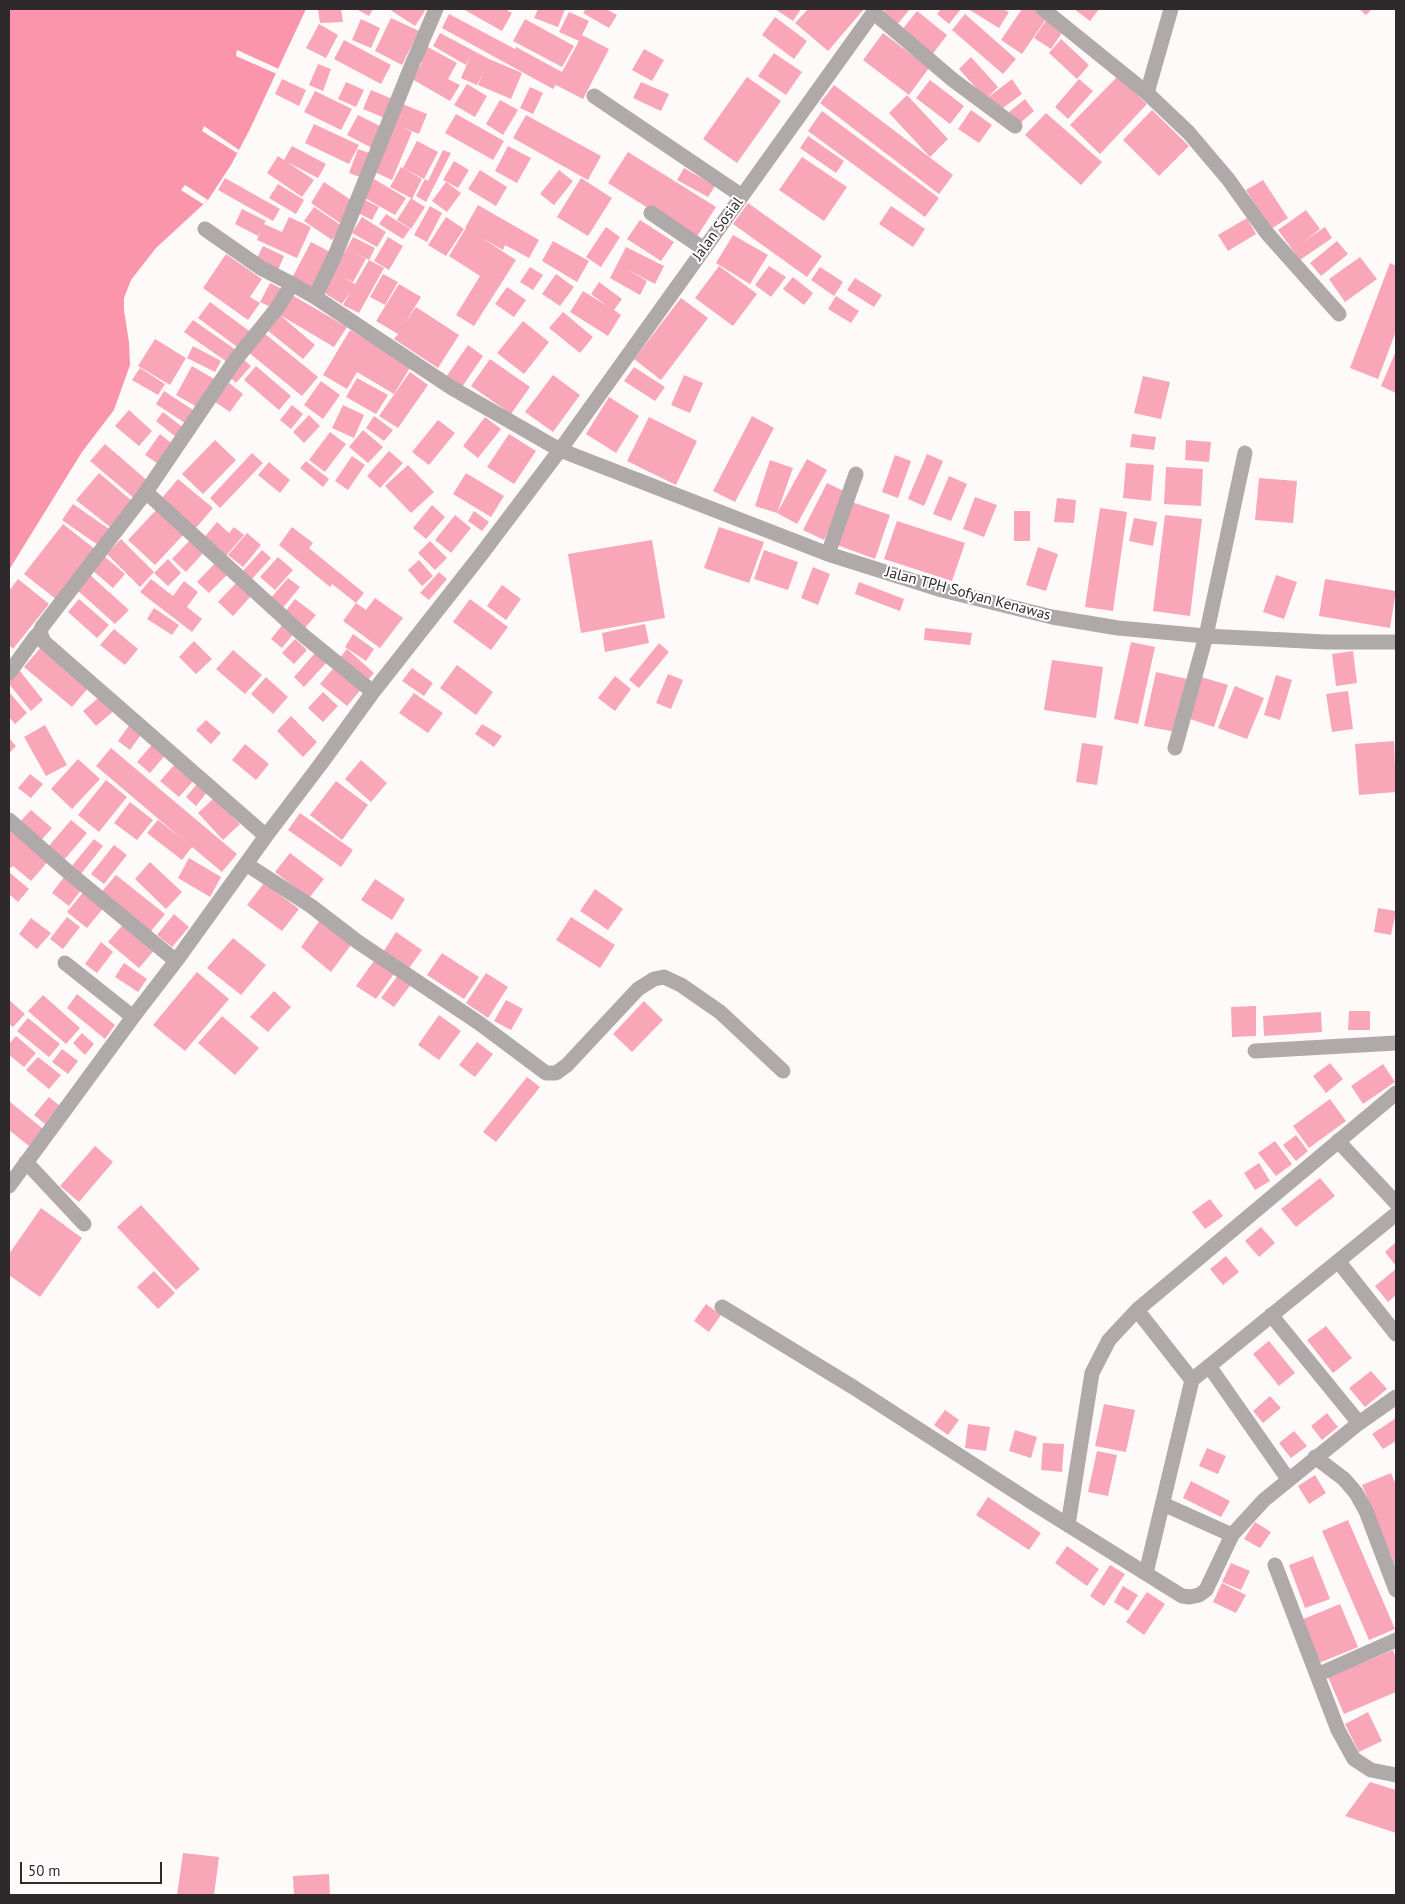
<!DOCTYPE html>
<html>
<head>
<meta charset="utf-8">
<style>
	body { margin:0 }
	#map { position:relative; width:1405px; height:1904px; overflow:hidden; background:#fffafa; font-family:"PT Sans",sans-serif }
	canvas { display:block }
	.frame { position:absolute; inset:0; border:10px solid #2e292a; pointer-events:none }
	.scale { position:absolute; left:20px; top:1862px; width:142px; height:22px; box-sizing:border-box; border:2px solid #2e292a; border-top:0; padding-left:6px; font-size:15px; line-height:18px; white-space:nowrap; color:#2e292a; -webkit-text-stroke:4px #fff; paint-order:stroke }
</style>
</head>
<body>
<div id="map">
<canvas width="1405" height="1904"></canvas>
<div class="frame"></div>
<div class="scale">50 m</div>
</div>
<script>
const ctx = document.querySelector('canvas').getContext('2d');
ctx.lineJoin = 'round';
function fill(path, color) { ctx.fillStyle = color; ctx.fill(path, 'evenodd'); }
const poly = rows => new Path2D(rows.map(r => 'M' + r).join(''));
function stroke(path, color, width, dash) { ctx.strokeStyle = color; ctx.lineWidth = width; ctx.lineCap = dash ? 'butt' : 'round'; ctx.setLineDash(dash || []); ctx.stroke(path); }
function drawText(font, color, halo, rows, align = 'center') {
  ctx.font = font + ' "PT Sans",sans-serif'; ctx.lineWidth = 4; ctx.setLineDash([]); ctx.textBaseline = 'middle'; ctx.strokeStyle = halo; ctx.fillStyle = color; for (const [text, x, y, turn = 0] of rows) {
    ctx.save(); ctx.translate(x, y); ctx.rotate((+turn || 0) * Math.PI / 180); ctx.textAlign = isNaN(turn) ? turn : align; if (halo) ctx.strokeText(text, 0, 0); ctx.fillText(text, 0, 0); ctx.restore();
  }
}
fill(poly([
	[9,9,306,9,250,129,231,165,208,200,156,248,131,280,124,298,124,310,129,342,130,365,114,410,82,452,9,570]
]), '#fb95ac');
fill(poly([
	[237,50,279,69,277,74,236,56],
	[204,126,239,150,237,153,202,131],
	[185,185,208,200,203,204,181,190]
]), '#fffafa');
fill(poly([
	[318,9,341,9,343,22,320,23],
	[356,9,373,9,369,16],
	[389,9,422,9,425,11,415,26],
	[463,9,505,9,512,13,502,31],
	[538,9,565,9,558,27,534,18],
	[586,9,606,9,617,15,609,28,583,13],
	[775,9,801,9,793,21],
	[808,9,864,9,828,51,795,23],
	[886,9,910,9,896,26,882,14],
	[941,9,961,9,949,24,937,14],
	[968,9,1003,9,1009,12,999,28],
	[1022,9,1037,9,1048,16,1022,54,1001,40],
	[1074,9,1099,9,1090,21],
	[1359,9,1372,9,1366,15],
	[917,11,947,35,932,55,901,31],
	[569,12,589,21,582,35,609,49,583,99,556,85,553,89,442,28,449,14,515,49,516,47,562,72,579,41,559,32],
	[965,14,1016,59,1003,74,952,30],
	[775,17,807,41,794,59,762,35],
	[391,18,419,31,402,65,375,51],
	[361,19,380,28,371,48,352,40],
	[525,19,574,46,562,67,513,41],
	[1047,19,1064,30,1051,49,1034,38],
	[319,24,338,35,326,58,306,48],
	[440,33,489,59,522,73,511,99,478,85,483,72,477,85,461,78,471,55,466,65,433,46],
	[883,33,929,68,909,95,863,60],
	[1061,39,1089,65,1077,79,1049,53],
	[344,40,391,65,381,84,334,59],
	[426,46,457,63,448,79,460,85,450,101,412,79,422,63,418,61],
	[644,49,664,60,652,81,632,70],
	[774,53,802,72,786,95,758,76],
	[971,57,998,87,986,99,959,69],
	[318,64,331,69,323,91,309,85],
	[1118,76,1147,104,1100,154,1070,125],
	[747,77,781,101,737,163,703,139],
	[282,79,306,90,299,106,275,94],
	[1012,79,1022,94,996,113,986,99],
	[1079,79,1093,91,1068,119,1055,107],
	[930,80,964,106,950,124,916,98],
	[346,82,364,90,356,107,338,99],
	[641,82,669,94,661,111,633,98],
	[467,84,487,96,475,117,454,105],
	[834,85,953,175,939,194,820,103],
	[530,87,543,93,533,114,520,108],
	[371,90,395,100,387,119,363,109],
	[315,91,352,109,341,130,304,112],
	[907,95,948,139,930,157,889,113],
	[1025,99,1034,111,1019,124,1009,112],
	[500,100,518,110,503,135,486,124],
	[400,103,427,114,419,134,404,128,412,132,392,180,370,170],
	[971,110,992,125,979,143,958,129],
	[1152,110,1189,146,1159,176,1123,140],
	[822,111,939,198,925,217,808,131],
	[1046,113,1102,162,1081,185,1025,135],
	[456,114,504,141,493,160,445,133],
	[358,115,382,127,372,148,347,135],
	[526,115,601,156,588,180,513,138],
	[314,124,359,145,349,164,305,143],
	[808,136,844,161,836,173,800,148],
	[417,141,438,152,424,179,403,168],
	[292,146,326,164,318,178,287,162,314,180,302,197,267,173,278,156,284,160],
	[508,146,531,158,517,183,495,171],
	[358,149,372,154,363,178,349,173],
	[443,150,451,153,426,202,416,196,425,179,428,181],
	[628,152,716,207,696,238,608,183],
	[802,157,847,187,824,221,779,190],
	[454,161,469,170,458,188,443,180],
	[401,167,422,179,412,199,425,207,411,229,397,220,411,198,390,187],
	[684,168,715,186,708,197,677,180],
	[480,170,507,187,496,206,468,189],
	[559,170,573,181,554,205,540,194],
	[225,178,280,209,273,221,218,190],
	[581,178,612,198,588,236,557,217],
	[374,179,406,198,395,215,363,197],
	[1263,180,1288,218,1271,229,1246,190],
	[324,182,354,202,340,223,311,203],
	[446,182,461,193,447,212,432,201],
	[278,184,304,200,296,214,269,198],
	[363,199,379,207,372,220,356,212],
	[748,203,822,256,807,277,733,224],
	[478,205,539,240,529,258,505,245,503,250,482,238,516,260,474,326,456,315,480,276,449,256,466,228,465,228],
	[430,206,442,213,427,242,414,235],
	[891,206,925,229,913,247,879,224],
	[314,207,342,226,332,240,304,221],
	[242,209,266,221,264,224,282,232,289,217,311,227,297,258,257,240,261,230,258,236,235,224],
	[1306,210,1320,229,1303,242,1325,227,1332,238,1300,260,1278,230],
	[386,214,410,229,403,239,379,224],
	[362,217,386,232,377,247,352,233],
	[446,217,464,229,446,256,428,245],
	[1247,218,1256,234,1228,251,1218,235],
	[640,220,674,242,661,261,627,239],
	[606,227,620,237,601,267,586,257],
	[733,235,768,255,750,284,716,263],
	[353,237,375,248,369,260,352,251,366,259,353,282,343,277,355,284,369,260,384,268,359,313,343,305,351,291,342,304,323,292],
	[388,237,403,246,389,270,374,261],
	[553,241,589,261,577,282,542,261],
	[1337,241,1348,254,1321,276,1310,263],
	[311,242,334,254,315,290,292,278],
	[263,246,284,256,278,270,256,260],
	[626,247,664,266,655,284,628,270,647,281,640,295,610,278],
	[226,254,262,279,250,297,260,303,248,320,203,288],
	[1360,257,1377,279,1345,302,1329,279],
	[1390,263,1396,266,1396,331,1378,379,1350,368],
	[719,266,757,294,733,326,695,298],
	[769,266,786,277,771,297,755,285],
	[530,267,543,275,533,290,520,282],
	[820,267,843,282,834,296,811,280],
	[383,274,398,282,385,305,370,297],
	[556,274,574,287,560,306,542,294],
	[793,277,813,293,804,305,783,289],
	[855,278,882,295,874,307,847,290],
	[599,282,622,299,614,310,621,315,608,336,570,312,583,291,607,306,591,294],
	[270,283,284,290,275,309,260,302],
	[399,284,421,297,405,323,416,307,459,335,438,368,394,339,398,334,376,321],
	[507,287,526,300,514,317,495,304],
	[292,295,347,327,334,347,280,315],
	[836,296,859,311,851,323,828,309],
	[681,298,708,318,661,380,634,359],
	[210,302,252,333,240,349,198,318],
	[563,312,593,337,580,353,549,328],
	[280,315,315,345,303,359,267,330],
	[193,320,236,350,227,362,184,332],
	[523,321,549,342,524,374,497,353],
	[350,330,411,366,394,394,357,372,347,389,323,375],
	[264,333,318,377,302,396,248,352],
	[155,339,186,358,170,385,138,366],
	[468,345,483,356,462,387,446,377],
	[193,346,221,361,215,372,187,358],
	[1396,351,1396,393,1381,386],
	[243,359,251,366,236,383,229,376],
	[490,359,530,387,511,414,471,386],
	[192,366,214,379,197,407,176,395],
	[256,366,291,396,279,410,244,380],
	[634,367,665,387,655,401,624,381],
	[140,368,165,384,158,395,132,380],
	[410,372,428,385,398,428,379,416],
	[553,375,580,395,553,432,525,412],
	[684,375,703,383,690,413,671,405],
	[1143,376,1170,382,1161,419,1134,413],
	[357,378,388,395,376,414,346,397],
	[321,381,340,395,323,419,304,405],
	[229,383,243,394,230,412,215,402],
	[164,391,193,410,185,423,156,404],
	[609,397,639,416,616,453,586,434],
	[292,405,303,414,291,429,280,420],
	[343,405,364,415,354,438,332,428],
	[129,410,152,431,139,446,115,426],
	[163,412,185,429,177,438,156,421],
	[309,415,320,426,304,443,293,432],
	[374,416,393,430,384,441,366,428],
	[752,416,774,428,735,502,713,491],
	[485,417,501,429,478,458,463,446],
	[649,417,697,441,676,485,627,461],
	[438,420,455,433,429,465,412,452],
	[363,430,383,447,368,463,349,447],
	[330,432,346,444,325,472,309,460],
	[160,434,174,445,160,465,145,455],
	[509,434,536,451,514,484,487,467],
	[1132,434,1156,437,1154,450,1130,447],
	[215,440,236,460,203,494,182,474],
	[1186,440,1211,442,1209,462,1185,460],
	[105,444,149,482,135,499,90,461],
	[389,451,403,463,380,488,367,476],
	[252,453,263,463,220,508,210,498],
	[927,454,943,461,924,506,908,499],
	[895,455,911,461,898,498,882,492],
	[352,456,365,465,348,490,335,481],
	[807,459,827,470,797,524,777,513,755,506,770,460,793,468,777,513],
	[306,461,329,479,323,487,300,468],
	[269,462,290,480,280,493,258,475],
	[1126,463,1154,465,1151,501,1123,498],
	[408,465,434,492,411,513,385,486],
	[1166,467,1203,469,1201,506,1164,504],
	[99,473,132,501,110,527,76,500],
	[466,473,504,496,491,517,453,494],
	[949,476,967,484,951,521,933,514],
	[1259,478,1297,481,1293,523,1255,520],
	[178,479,213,508,195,529,161,499],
	[827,483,848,493,824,540,803,530],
	[975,497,997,505,984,537,963,529],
	[1057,498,1076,500,1074,523,1054,522],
	[852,502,890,515,875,559,837,545],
	[73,504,109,529,98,545,62,520],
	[432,505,445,517,426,539,413,528],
	[158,508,185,533,155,565,128,540],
	[1100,508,1127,512,1113,611,1085,607],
	[474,511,489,522,482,531,468,521],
	[1014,511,1030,511,1030,541,1014,541],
	[455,515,471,528,451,553,435,540],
	[1165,515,1202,519,1190,616,1153,611],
	[1134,518,1157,522,1153,546,1129,541],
	[897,521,965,543,952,581,884,559],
	[217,522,229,533,234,527,244,535,224,558,202,540],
	[63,524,96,550,57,600,24,574],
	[292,527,313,543,309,548,364,593,356,603,332,584,330,587,279,545],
	[719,527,764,542,749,583,704,568],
	[247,533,261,545,243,567,228,555],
	[192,538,205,551,186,572,172,559],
	[121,539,154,572,140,587,107,554],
	[652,540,665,618,581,633,568,554],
	[430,541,447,558,435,570,418,553],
	[1038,547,1058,554,1046,591,1026,585],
	[262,550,271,558,251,580,242,572],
	[764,550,798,562,788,590,754,579],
	[104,556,125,574,113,588,92,570],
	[278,557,293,570,275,590,260,577],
	[168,559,181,573,168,586,154,573],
	[218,560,230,572,209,593,197,582],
	[419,560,433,576,422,586,408,570],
	[813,567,830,574,818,605,801,598],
	[439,572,447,579,429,600,420,593],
	[89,574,129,610,115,624,76,589],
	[1276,575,1297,582,1284,619,1263,612],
	[288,578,300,587,281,610,269,600],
	[18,579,49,604,13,649,9,645,9,591],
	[151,579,173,596,184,581,198,592,187,607,202,619,192,632,140,592],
	[1325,579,1396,591,1390,628,1319,616],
	[237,582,251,596,233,616,218,602],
	[859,582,904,599,900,611,855,594],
	[502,585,521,599,506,620,487,606],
	[375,598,403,618,380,648,343,621,356,603,366,610],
	[79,599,109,625,97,638,68,612],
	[295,599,316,615,304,629,284,613],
	[470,599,508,627,491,650,453,622],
	[154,608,179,625,172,635,147,619],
	[284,623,295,632,282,648,271,639],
	[645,624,649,643,605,652,602,633],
	[925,628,972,633,970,645,924,640],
	[114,629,138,649,125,665,100,645],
	[353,634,374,649,366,661,345,647],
	[295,639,307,650,294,664,282,653],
	[194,641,212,659,196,674,179,657],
	[1131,642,1155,647,1138,724,1114,719],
	[659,643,669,652,639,688,629,680],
	[42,646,89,687,72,707,24,667],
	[347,649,374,673,365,683,338,660],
	[233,650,262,675,245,694,216,669],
	[1353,651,1357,683,1336,686,1332,654],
	[315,653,326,663,304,687,294,677],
	[1052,660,1103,667,1096,718,1044,710],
	[337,664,363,687,347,706,320,684],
	[457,665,493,692,476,715,440,688],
	[412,668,433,683,424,696,402,681],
	[20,671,43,700,31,711,9,684,9,680],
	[1156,672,1187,679,1176,732,1144,726],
	[668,674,683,680,671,709,656,703],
	[1276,675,1292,680,1280,720,1264,715],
	[615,676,631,689,615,711,598,698],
	[1198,676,1228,685,1214,727,1184,717],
	[266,677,288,697,273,714,251,694],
	[1235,686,1264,698,1247,739,1218,728],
	[1348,691,1353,729,1332,732,1326,694],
	[9,692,27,713,15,724,9,717],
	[323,692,338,706,323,722,308,708],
	[414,693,443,713,428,733,399,713],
	[103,694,116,709,96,726,83,711],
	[291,716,317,742,303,757,277,731],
	[206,720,221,733,211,744,196,730],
	[131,723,143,732,130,750,118,741],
	[482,724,502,736,494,747,475,734],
	[45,725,67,765,46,776,24,737],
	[9,738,16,746,9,753],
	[156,740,169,751,150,773,137,762],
	[1394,741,1396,792,1359,795,1355,744],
	[1082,743,1103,746,1097,785,1076,782],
	[245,744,269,764,256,780,232,760],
	[111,748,237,854,222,872,192,847,182,860,147,833,158,820,181,838,96,766],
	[78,759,100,779,72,809,51,789],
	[361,760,387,783,371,802,345,779],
	[176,763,195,779,179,797,160,781],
	[30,774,43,784,31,798,18,788],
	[106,780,127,797,99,832,78,815],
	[336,781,368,805,342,840,310,815],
	[198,783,208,791,196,806,186,797],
	[214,798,240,824,223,840,198,813],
	[130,802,153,820,137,840,114,823],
	[31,810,52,828,38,844,16,826],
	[300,813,353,850,341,867,288,830],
	[71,820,87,833,64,860,48,847],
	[9,828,50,859,31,881,13,866,11,868,9,866],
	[94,839,103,846,80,875,71,867],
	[114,845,127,855,104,884,91,874],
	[290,853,324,879,309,898,275,872],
	[189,858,221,877,210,897,178,878],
	[150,862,182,892,166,909,135,879],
	[9,872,29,889,18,902,9,894],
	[67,873,84,886,69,906,52,893],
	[116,875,165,914,147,936,98,896],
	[375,879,405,899,392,920,361,900],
	[264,883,299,909,282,931,247,905],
	[595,889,623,909,608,930,580,911],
	[85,890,105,906,87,928,67,912],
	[1378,908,1396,911,1391,935,1374,932],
	[174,914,189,927,172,947,157,935],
	[67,917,80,927,63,949,50,939],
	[571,917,615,945,600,968,556,940],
	[31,918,51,933,37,949,19,934],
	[320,920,351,945,331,972,301,947],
	[126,921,157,947,139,968,108,942],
	[396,932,422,950,407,971,382,954],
	[233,938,266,965,241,995,207,968],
	[101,942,113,952,97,973,85,964],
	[442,953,479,977,464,999,427,975],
	[376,958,396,971,376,999,356,986],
	[124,963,147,979,138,992,115,977],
	[197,972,229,999,185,1051,153,1025],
	[486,973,508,987,488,1018,466,1003],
	[399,974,412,983,394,1007,381,998],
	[274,991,291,1007,268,1032,250,1017],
	[77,994,115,1025,105,1039,67,1008],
	[43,995,80,1028,66,1044,28,1011],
	[9,1000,25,1014,13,1027,9,1024],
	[506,1000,523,1009,511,1030,494,1021],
	[644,1001,663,1020,632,1052,613,1034],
	[1256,1006,1256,1036,1232,1037,1231,1007],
	[1349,1011,1370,1011,1370,1030,1348,1030],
	[1321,1012,1322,1032,1264,1036,1263,1016],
	[439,1015,461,1031,439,1060,418,1045],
	[222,1016,259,1048,235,1075,198,1043],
	[28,1018,60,1044,49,1057,17,1031],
	[82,1033,94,1044,85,1055,73,1043],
	[16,1036,36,1053,24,1067,9,1055,9,1044],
	[477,1042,493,1054,475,1077,459,1065],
	[62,1049,78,1061,68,1074,52,1062],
	[38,1057,61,1075,49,1089,26,1070],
	[1330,1063,1343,1079,1326,1093,1313,1076],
	[1383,1064,1395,1082,1363,1104,1351,1086],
	[527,1077,540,1087,496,1142,483,1132],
	[49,1097,60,1106,45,1124,34,1115],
	[1330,1099,1346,1121,1309,1148,1293,1126],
	[9,1101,43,1129,29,1146,9,1130],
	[1296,1135,1308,1151,1296,1161,1283,1145],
	[1275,1141,1292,1164,1276,1176,1258,1153],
	[95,1146,113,1162,79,1202,60,1186],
	[1259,1163,1270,1181,1255,1190,1244,1173],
	[1320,1178,1335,1196,1296,1227,1281,1209],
	[1210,1199,1223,1216,1205,1229,1192,1212],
	[141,1205,200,1269,176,1290,117,1227],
	[41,1208,82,1238,40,1297,9,1275,9,1254],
	[1261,1227,1275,1243,1259,1257,1245,1241],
	[1396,1242,1396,1266,1385,1252],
	[1226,1256,1239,1272,1223,1285,1210,1269],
	[1396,1269,1396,1295,1388,1302,1375,1286],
	[154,1271,175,1293,158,1309,137,1287],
	[706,1304,721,1315,709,1332,694,1321],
	[1326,1326,1352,1358,1333,1373,1307,1340],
	[1269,1341,1295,1373,1279,1386,1253,1354],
	[1371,1371,1387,1389,1365,1407,1349,1388],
	[1270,1396,1281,1408,1263,1423,1253,1411],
	[1104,1404,1135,1410,1126,1452,1095,1446],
	[945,1410,959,1420,948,1435,934,1425],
	[1327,1413,1338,1427,1322,1440,1311,1426],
	[1396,1418,1396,1441,1383,1449,1372,1434],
	[968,1424,990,1427,986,1451,965,1448],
	[1015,1430,1037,1437,1031,1458,1009,1451],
	[1294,1431,1307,1446,1291,1458,1279,1443],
	[1043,1443,1064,1444,1062,1472,1041,1470],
	[1207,1448,1226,1456,1218,1474,1199,1466],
	[1097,1451,1117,1455,1108,1496,1088,1492],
	[1391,1473,1396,1485,1396,1568,1362,1485],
	[1315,1475,1326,1493,1309,1504,1298,1486],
	[1191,1481,1230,1501,1221,1517,1183,1498],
	[988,1497,1041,1533,1029,1550,976,1515],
	[1348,1520,1395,1629,1369,1640,1322,1531],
	[1255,1522,1271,1532,1260,1548,1244,1539],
	[1067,1546,1099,1569,1087,1586,1055,1563],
	[1313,1556,1330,1599,1305,1608,1289,1565],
	[1231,1563,1250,1571,1241,1590,1222,1582],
	[1110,1565,1125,1574,1104,1606,1090,1596],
	[1222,1583,1246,1595,1236,1613,1213,1602],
	[1123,1586,1138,1595,1128,1611,1114,1602],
	[1147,1592,1165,1604,1144,1635,1126,1622],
	[1340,1604,1358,1647,1319,1663,1301,1620],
	[1393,1650,1396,1659,1396,1692,1344,1714,1328,1677],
	[1368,1712,1382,1741,1359,1752,1345,1724],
	[1370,1782,1396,1790,1396,1833,1345,1816],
	[183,1853,219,1857,214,1895,177,1895],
	[329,1874,330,1895,294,1895,293,1876]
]), '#f9a7b8');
stroke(poly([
	[1043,9,1147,93,1189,133,1228,179,1266,232,1339,314],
	[873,12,953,80,1015,126],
	[1147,93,1171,9],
	[594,96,742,196],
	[651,213,704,249],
	[205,229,261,268,292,284],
	[315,297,336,253,411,67,436,9],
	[146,492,304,636,373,692],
	[828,554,856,474],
	[9,673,36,636,40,632],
	[1175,748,1206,636,1245,453],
	[9,820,67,871,176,961],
	[266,836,44,642,40,632,42,627,146,492,236,359,278,307,292,284,315,297,452,388,560,450,828,554,942,590,1052,617,1118,628,1206,636,1325,642,1396,642],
	[246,864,311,906,358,942,479,1023,546,1073,556,1073,567,1065,638,989,654,979,664,977,681,985,720,1012,783,1071],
	[65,963,133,1017],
	[1255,1051,1396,1043],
	[1338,1141,1396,1203],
	[26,1162,84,1224],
	[9,1186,133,1017,176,961,266,836,320,765,373,692,480,556,560,450,876,9],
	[1338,1261,1396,1334],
	[722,1307,853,1387,1036,1505,1182,1596,1190,1597,1199,1595,1206,1590,1232,1535,1264,1500,1359,1423,1396,1397],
	[1271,1315,1359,1423],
	[1209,1366,1288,1479],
	[1192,1380,1137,1310,1396,1093],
	[1315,1457,1344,1479,1356,1493,1366,1511,1396,1590],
	[1163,1504,1232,1535],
	[1068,1525,1092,1373,1109,1340,1137,1310],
	[1275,1565,1317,1675],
	[1146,1573,1192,1380,1396,1214],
	[1396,1640,1317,1675,1338,1730,1354,1759,1371,1770,1396,1775]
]), '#afa9aa', 15);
drawText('15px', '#2e292a', '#fff', [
	["Jalan Sosial",718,229,-54],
	["Jalan TPH Sofyan Kenawas",968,594,15]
]);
</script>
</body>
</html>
